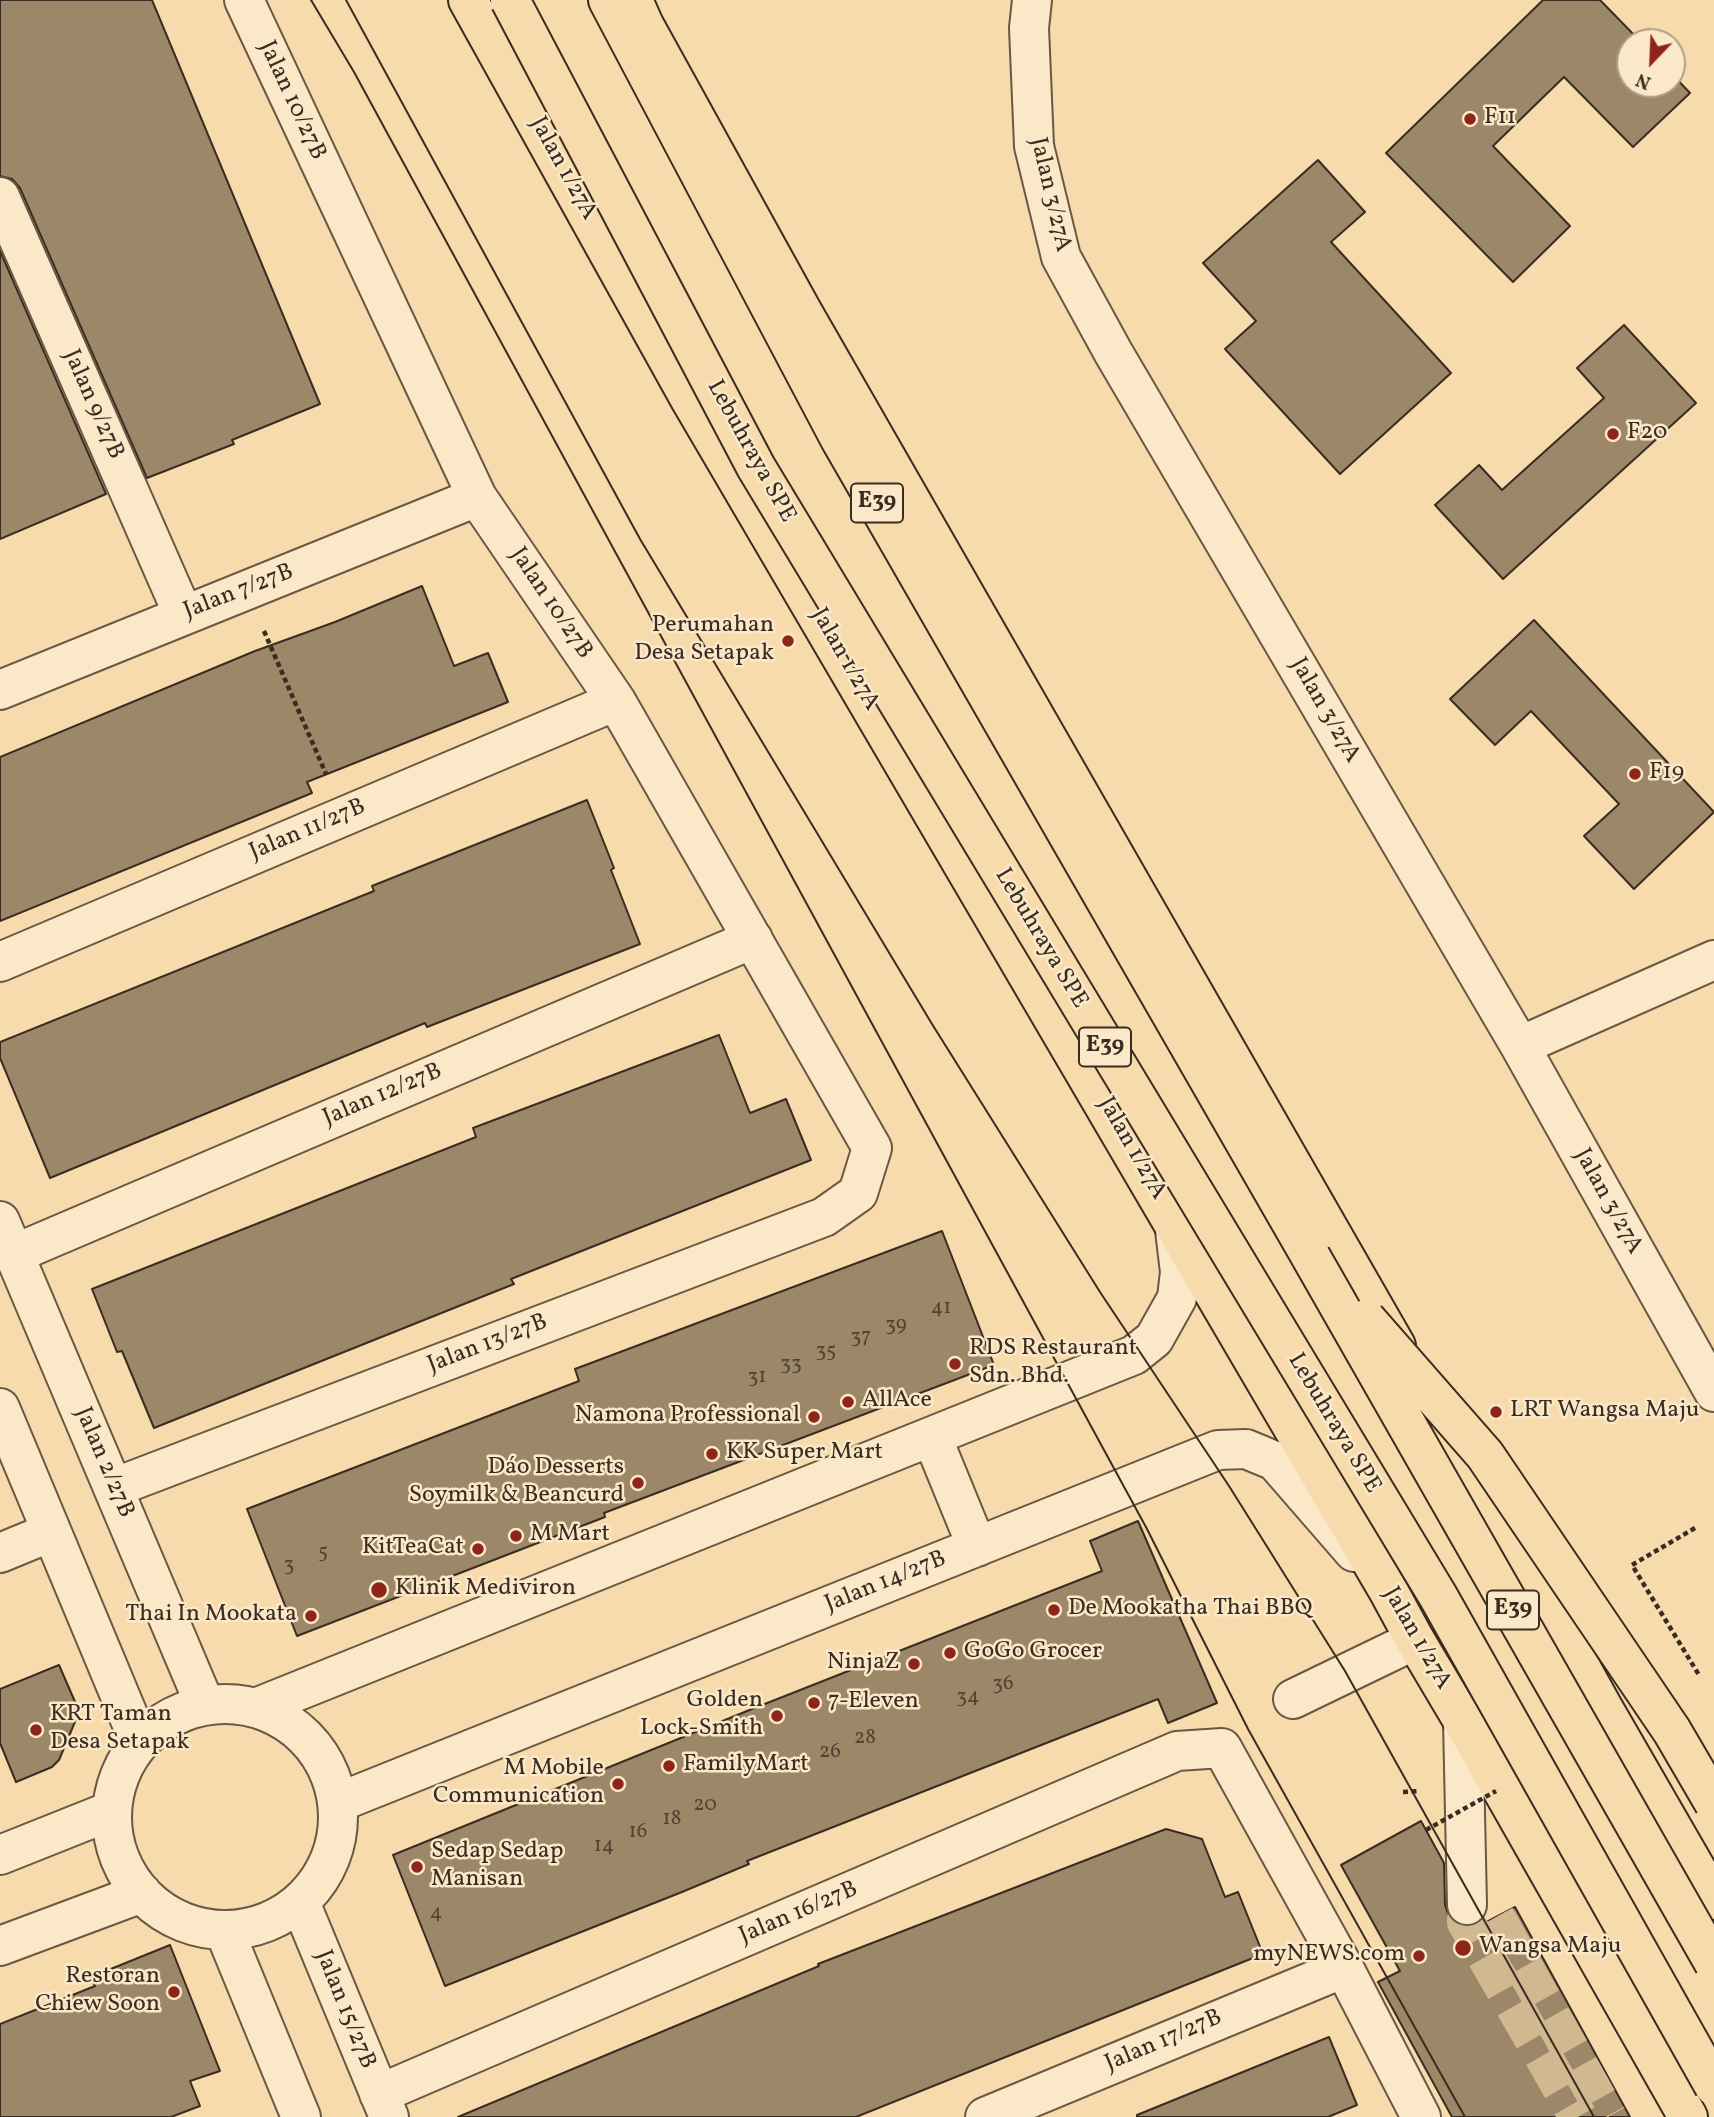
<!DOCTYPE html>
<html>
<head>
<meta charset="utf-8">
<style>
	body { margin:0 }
	#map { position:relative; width:1714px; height:2117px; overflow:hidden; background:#f8dbac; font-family:Vollkorn,serif }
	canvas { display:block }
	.north { position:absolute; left:1616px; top:28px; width:70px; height:70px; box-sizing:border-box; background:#fae8c9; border:2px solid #ad9d85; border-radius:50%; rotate:203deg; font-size:19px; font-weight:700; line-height:28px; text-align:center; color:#392c20 }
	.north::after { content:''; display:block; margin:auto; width:24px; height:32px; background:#8f2418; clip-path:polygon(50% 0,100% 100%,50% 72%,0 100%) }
</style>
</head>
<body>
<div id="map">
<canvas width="1714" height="2117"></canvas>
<div class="north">N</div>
</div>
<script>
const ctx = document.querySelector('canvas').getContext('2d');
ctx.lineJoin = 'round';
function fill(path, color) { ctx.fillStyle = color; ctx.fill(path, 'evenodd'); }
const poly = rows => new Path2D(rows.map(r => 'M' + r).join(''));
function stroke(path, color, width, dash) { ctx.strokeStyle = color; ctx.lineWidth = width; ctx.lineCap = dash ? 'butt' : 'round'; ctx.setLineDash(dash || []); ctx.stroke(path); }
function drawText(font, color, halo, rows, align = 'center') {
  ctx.font = font + ' Vollkorn,serif'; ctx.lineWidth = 5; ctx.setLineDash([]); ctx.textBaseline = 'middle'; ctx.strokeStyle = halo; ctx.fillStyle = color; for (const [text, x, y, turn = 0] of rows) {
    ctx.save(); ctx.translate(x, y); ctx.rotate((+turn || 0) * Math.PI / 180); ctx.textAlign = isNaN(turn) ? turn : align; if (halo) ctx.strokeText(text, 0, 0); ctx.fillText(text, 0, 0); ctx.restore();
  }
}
const building = poly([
	[0,0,152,0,320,404,232,440,234,444,147,478,20,188,12,179,0,176,0,0],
	[1543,0,1600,0,1641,42,1630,42,1630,84,1672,84,1672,74,1690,93,1633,147,1564,77,1493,146,1570,226,1513,282,1386,153,1543,0],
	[1318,160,1365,212,1331,242,1451,373,1340,474,1225,349,1256,321,1203,263,1318,160],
	[0,251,106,494,0,539,0,251],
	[1624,325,1696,403,1503,579,1435,505,1479,465,1502,490,1604,398,1577,368,1624,325],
	[422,586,454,666,488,653,508,702,307,782,312,793,0,921,0,757,255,651,335,622,422,586],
	[1534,620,1714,812,1634,889,1584,836,1619,804,1531,711,1495,745,1450,699,1534,620],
	[587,800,614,868,611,870,640,944,427,1027,425,1023,50,1178,0,1058,0,1042,374,891,372,886,587,800],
	[719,1035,750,1113,786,1099,811,1160,511,1279,514,1284,154,1428,122,1351,117,1352,92,1289,476,1137,473,1128,719,1035],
	[942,1231,994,1365,604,1513,605,1517,297,1636,247,1509,579,1381,575,1369,942,1231],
	[1138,1521,1217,1703,1168,1723,1158,1699,747,1861,749,1864,682,1892,445,1986,393,1855,752,1709,1102,1571,1090,1541,1138,1521],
	[59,1665,76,1704,77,1717,59,1760,52,1767,16,1782,0,1743,0,1689,59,1665],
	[1421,1821,1444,1863,1445,1905,1449,1917,1457,1924,1467,1927,1478,1924,1479,1926,1515,1907,1630,2117,1452,2117,1378,1982,1400,1971,1341,1865,1421,1821],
	[1166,1829,1202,1839,1225,1897,1238,1892,1263,1954,856,2117,458,2117,819,1966,818,1964,1166,1829],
	[170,1945,220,2071,190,2081,200,2106,171,2117,0,2117,0,2024,95,1986,91,1977,170,1945],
	[1329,2037,1357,2105,1328,2117,1137,2117,1137,2115,1329,2037]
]);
fill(building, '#9c8769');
stroke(building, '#392c20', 2);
stroke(poly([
	[1467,1905,1466,1922,1578,2117],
	[1496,1917,1608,2117]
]), '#d2b890', 38, [38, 19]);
const minor = poly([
	[1032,0,1029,28,1034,146,1061,257,1113,352,1520,1046,1714,1392],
	[0,197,183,614],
	[0,690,477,497],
	[0,962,616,701],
	[1520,1046,1714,960],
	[0,1221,205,1705],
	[14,1254,753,939],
	[0,1408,139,1741],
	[932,1437,977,1547],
	[113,1488,824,1217,858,1193,872,1148,616,701,477,497,244,0],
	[0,1553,51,1532],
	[1293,1699,1415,1640],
	'112 1817a113 113 0 1 1 226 0a113 113 0 1 1-226 0Z',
	[258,1707,1134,1355,1154,1339,1177,1298,1180,1272,1174,1222],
	[1463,1721,1467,1905],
	[337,1803,1218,1450,1246,1449,1275,1461,1354,1552],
	[0,1855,108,1812],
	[300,1902,389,2117],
	[224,1930,301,2117],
	[0,1946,142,1893],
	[379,2094,1177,1751,1222,1748,1344,1968,1421,2117],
	[985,2117,1344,1968]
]);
const major = poly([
	[468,0,691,401,1389,1592,1415,1640,1463,1721,1688,2117],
	[633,0,644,25,802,311,1396,1346],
	[1446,1427,1457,1443,1602,1706,1714,1900]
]);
const highway = poly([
	[608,0,840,439,1311,1257]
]);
stroke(minor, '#695843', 42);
stroke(major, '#392c20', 42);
stroke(highway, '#392c20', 42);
stroke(poly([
	[264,631,326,774],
	[1695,1528,1632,1565,1699,1675],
	[1403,1792,1420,1791]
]), '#392c20', 4.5, [5, 3.5]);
stroke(minor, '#fae8c9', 38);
stroke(major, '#f8dbac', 38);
stroke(highway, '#f8dbac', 38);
stroke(poly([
	[311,0,354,72,1147,1529,1248,1729,1465,2117],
	[346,0,640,539,932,1024,1100,1292,1229,1486,1345,1671,1594,2117]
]), '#392c20', 2);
const highwayBridge = poly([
	[510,0,756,467,1438,1596,1714,2086],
	[1311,1257,1714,1963],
	[1366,1319,1485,1455,1672,1731,1714,1803]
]);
stroke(highwayBridge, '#392c20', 42, []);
stroke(poly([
	[1426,1830,1496,1791]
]), '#392c20', 4.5, [5, 3.5]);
stroke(highwayBridge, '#f8dbac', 38);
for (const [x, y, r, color] of [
	[1470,119,7,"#8f2418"],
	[1613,434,7,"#8f2418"],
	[788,641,7,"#8f2418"],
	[1635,774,7,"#8f2418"],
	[955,1364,7,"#8f2418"],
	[848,1402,7,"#8f2418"],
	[1496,1412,7,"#8f2418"],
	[814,1417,7,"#8f2418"],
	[712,1454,7,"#8f2418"],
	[638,1483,7,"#8f2418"],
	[516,1536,7,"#8f2418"],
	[478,1549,7,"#8f2418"],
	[379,1590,9,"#8f2418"],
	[1054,1610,7,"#8f2418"],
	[311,1616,7,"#8f2418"],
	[950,1653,7,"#8f2418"],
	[914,1664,7,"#8f2418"],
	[814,1703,7,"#8f2418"],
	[777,1716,7,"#8f2418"],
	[36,1730,7,"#8f2418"],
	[669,1766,7,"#8f2418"],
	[618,1784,7,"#8f2418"],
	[417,1867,7,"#8f2418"],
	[1463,1948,9,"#8f2418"],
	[1419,1956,7,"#8f2418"],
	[174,1992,7,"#8f2418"]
]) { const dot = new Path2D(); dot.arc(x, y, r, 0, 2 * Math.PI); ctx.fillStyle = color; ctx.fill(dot); stroke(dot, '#fae8c9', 2.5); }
drawText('21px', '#524332', null, [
	["41",941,1309],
	["39",896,1326],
	["37",861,1338],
	["35",826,1352],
	["33",791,1365],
	["31",757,1378],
	["5",323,1553],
	["3",289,1566],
	["36",1003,1685],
	["34",968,1698],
	["28",865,1739],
	["26",830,1753],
	["20",705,1806],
	["18",672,1820],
	["16",638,1833],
	["14",604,1847],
	["4",436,1914]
]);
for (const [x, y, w] of [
	[877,503,52],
	[1105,1047,52],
	[1513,1610,52]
]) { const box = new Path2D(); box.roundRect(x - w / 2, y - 19.5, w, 39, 5); ctx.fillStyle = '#fae8c9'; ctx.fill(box); stroke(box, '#392c20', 2); }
drawText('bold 23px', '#392c20', null, [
	["E39",877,503],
	["E39",1105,1047],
	["E39",1513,1610]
]);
drawText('24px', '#392c20', '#fae8c9', [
	["Jalan 10/27B",291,101,65],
	["Jalan 1/27A",562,169,61],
	["Jalan 3/27A",1049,195,77],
	["Jalan 9/27B",92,405,66],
	["Lebuhraya SPE",750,452,61],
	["Jalan 7/27B",239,593,-21],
	["Jalan 10/27B",550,604,56],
	["Jalan 1/27A",844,660,60],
	["Jalan 3/27A",1324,711,60],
	["Jalan 11/27B",308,831,-23],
	["Lebuhraya SPE",1040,939,59],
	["Jalan 12/27B",383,1096,-23],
	["Jalan 1/27A",1131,1149,60],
	["Jalan 3/27A",1607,1202,61],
	["Jalan 13/27B",488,1345,-21],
	["Lebuhraya SPE",1333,1424,59],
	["Jalan 2/27B",103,1463,67],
	["Jalan 14/27B",886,1583,-22],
	["Jalan 1/27A",1416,1639,60],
	["Jalan 16/27B",799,1914,-23],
	["Jalan 15/27B",344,2010,68],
	["Jalan 17/27B",1164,2042,-23]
]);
drawText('24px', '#392c20', '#fae8c9', [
	["F11",1484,119],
	["F20",1627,434],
	["Perumahan",774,627,"right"],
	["Desa Setapak",774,655,"right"],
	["F19",1649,774],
	["RDS Restaurant",969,1350],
	["Sdn. Bhd.",969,1378],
	["AllAce",862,1402],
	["LRT Wangsa Maju",1510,1412],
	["Namona Professional",800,1417,"right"],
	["KK Super Mart",726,1454],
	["Dáo Desserts",624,1469,"right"],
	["Soymilk & Beancurd",624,1497,"right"],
	["M Mart",530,1536],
	["KitTeaCat",464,1549,"right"],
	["Klinik Mediviron",395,1590],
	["De Mookatha Thai BBQ",1068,1610],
	["Thai In Mookata",297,1616,"right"],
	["GoGo Grocer",964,1653],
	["NinjaZ",900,1664,"right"],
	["Golden",763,1702,"right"],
	["Lock-Smith",763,1730,"right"],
	["7-Eleven",828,1703],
	["KRT Taman",50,1716],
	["Desa Setapak",50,1744],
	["FamilyMart",683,1766],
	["M Mobile",604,1770,"right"],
	["Communication",604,1798,"right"],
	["Sedap Sedap",431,1853],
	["Manisan",431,1881],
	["Wangsa Maju",1479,1948],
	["myNEWS.com",1405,1956,"right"],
	["Restoran",160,1978,"right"],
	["Chiew Soon",160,2006,"right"]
], 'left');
</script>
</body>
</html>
